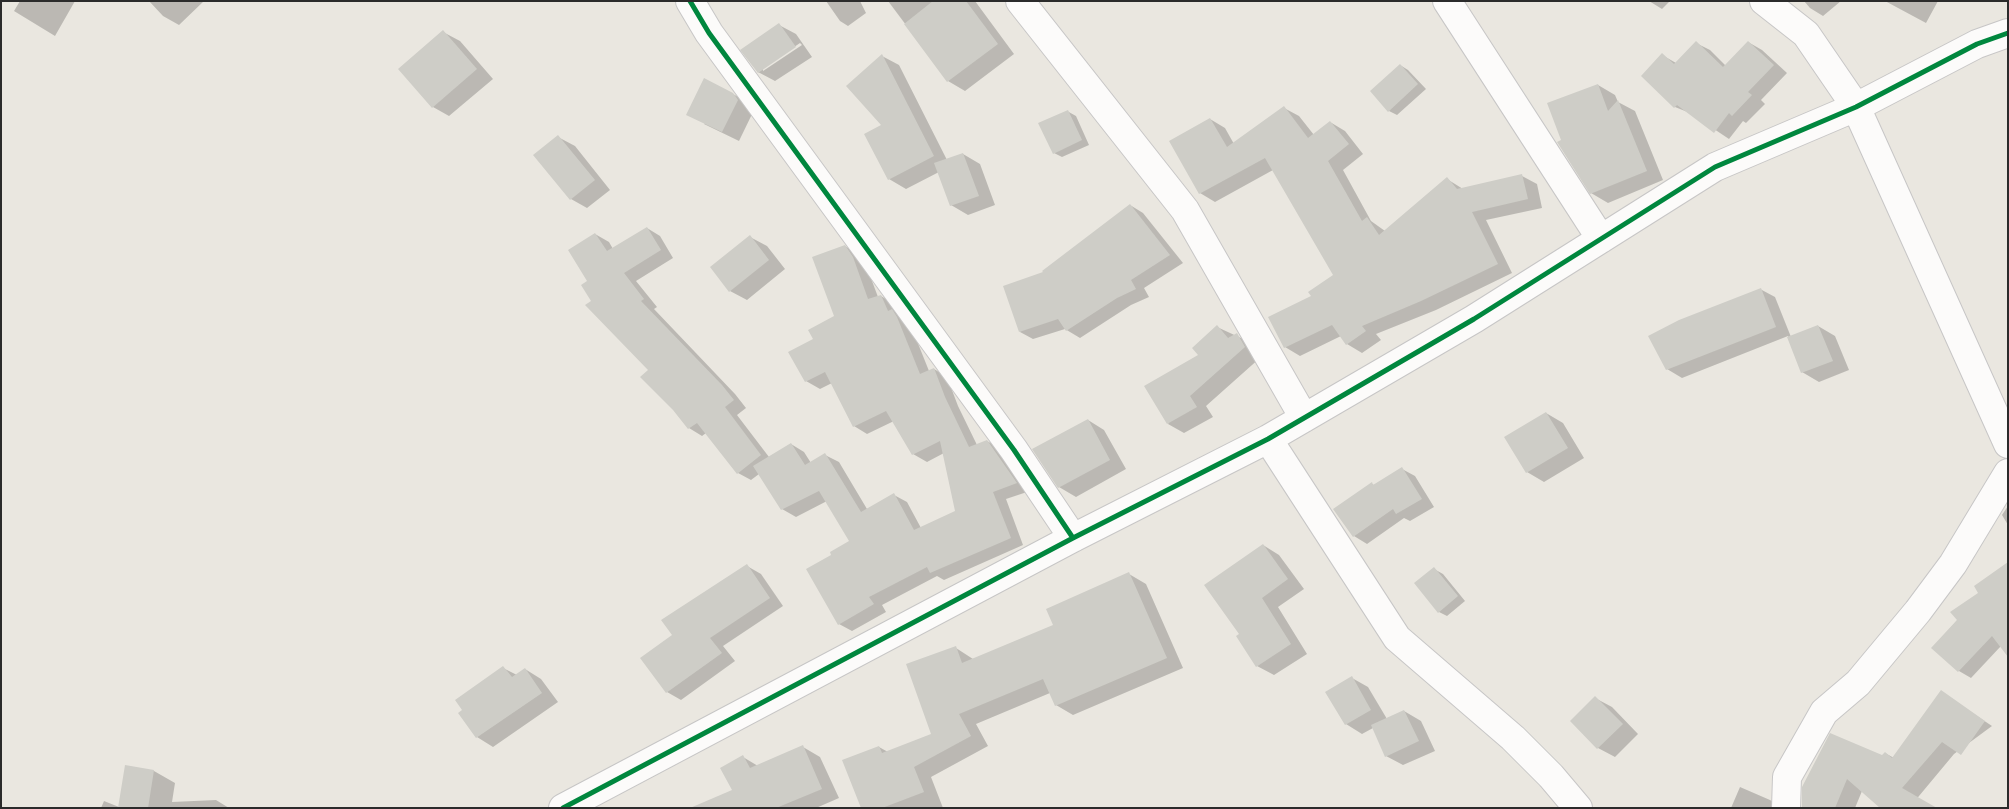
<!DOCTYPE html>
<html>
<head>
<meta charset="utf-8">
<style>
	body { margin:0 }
	#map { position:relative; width:2009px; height:809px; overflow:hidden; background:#eae7e0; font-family:Overpass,sans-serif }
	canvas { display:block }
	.frame { position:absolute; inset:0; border:2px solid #2b2b2b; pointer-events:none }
</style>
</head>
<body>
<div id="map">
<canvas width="2009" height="809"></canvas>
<div class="frame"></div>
</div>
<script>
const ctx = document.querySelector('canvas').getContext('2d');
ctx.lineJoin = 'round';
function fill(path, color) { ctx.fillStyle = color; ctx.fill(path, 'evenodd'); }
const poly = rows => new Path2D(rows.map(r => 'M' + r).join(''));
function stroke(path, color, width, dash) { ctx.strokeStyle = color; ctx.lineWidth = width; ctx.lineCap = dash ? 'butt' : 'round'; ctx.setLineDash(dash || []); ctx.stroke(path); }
fill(poly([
	[20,1,75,1,55,36,14,11],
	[149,1,204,1,179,25,163,16],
	[826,1,860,1,866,13,848,26,840,21],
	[888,1,975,1,1014,54,965,91,948,81],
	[1649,1,1670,1,1662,9],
	[1804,1,1841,1,1823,16,1810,8],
	[1885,1,1938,1,1926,23],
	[779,25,796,34,812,57,775,81,758,72],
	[800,43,802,45,763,71,763,68],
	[443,32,460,41,493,79,449,116,433,107],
	[1748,42,1762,50,1787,73,1761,100,1765,104,1746,123,1743,121,1729,139,1690,113,1675,107,1662,55,1676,63,1696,43,1710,50,1726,66],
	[882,56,899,65,947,160,963,154,980,164,995,205,968,215,951,205,939,172,906,189,889,179,883,126],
	[1400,65,1408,70,1426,89,1397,115,1389,111],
	[1598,85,1615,95,1618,102,1635,111,1663,180,1608,203,1591,193,1563,141],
	[733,94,750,104,754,110,739,141,704,124],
	[1284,108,1299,116,1314,135,1330,122,1345,131,1363,154,1343,170,1371,221,1385,231,1447,179,1463,189,1522,176,1537,184,1542,208,1486,220,1512,273,1436,310,1376,334,1381,340,1362,353,1347,344,1341,336,1300,356,1285,347,1313,296,1335,275,1273,170,1215,202,1200,193,1210,119,1225,128,1234,144],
	[1067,111,1076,116,1089,145,1062,157,1054,153],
	[558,137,575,146,610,190,587,208,571,199],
	[1130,205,1143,213,1183,263,1144,288,1149,297,1131,305,1080,338,1065,329,1033,339,1020,332,1045,273],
	[647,228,660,236,673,258,636,281,657,307,654,309,735,394,746,408,737,415,769,457,791,444,804,452,811,463,825,455,839,462,867,509,894,495,907,502,921,528,956,512,944,453,927,462,913,454,894,421,867,434,854,426,832,383,820,389,806,381,815,339,836,317,845,246,858,254,866,265,878,297,881,296,894,304,911,326,929,371,934,369,947,377,958,406,977,445,987,441,1001,449,1030,491,1006,499,1023,545,944,580,937,576,882,605,886,612,852,631,839,624,833,555,851,541,827,501,796,517,782,509,759,474,751,480,738,473,706,433,702,436,689,428,650,370,592,301,589,282,595,234,609,242,613,249],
	[750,237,767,246,785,269,747,300,730,291],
	[1760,289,1775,297,1791,337,1818,326,1835,336,1849,370,1819,382,1802,372,1788,336,1682,378,1667,369],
	[1217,327,1254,344,1261,357,1206,406,1213,417,1184,433,1168,424,1200,355],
	[1546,413,1563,423,1584,458,1544,482,1527,472,1506,438],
	[1088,420,1104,430,1126,469,1076,497,1059,487],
	[1402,469,1415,476,1434,507,1410,521,1404,518,1367,544,1354,536,1372,484,1374,485],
	[2008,506,2008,525,2002,515],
	[1263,545,1279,555,1304,589,1278,607,1307,654,1274,675,1257,666,1240,634],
	[747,566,761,574,783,606,723,646,735,661,681,700,667,692,674,635],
	[1434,569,1443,574,1465,601,1447,616,1439,612],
	[1129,574,1146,584,1183,668,1073,715,1056,705,1050,693,976,724,988,746,931,777,943,808,863,808,879,747,888,752,933,735,956,648,973,659,1055,626],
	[1980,594,2001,646,1971,678,1959,671,1933,648],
	[503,668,517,675,525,669,541,679,558,702,493,747,477,737],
	[1352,678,1368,687,1387,719,1404,711,1421,721,1435,751,1403,765,1386,756,1373,728,1362,734,1346,724],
	[1941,692,1992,726,1954,754,1909,808,1862,791,1855,808,1802,808,1804,787,1882,756,1885,753,1894,758],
	[1595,698,1612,707,1638,734,1615,757,1598,748],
	[803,747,820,757,839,798,816,808,730,808,743,757,758,766],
	[126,767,154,771,175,783,172,802,216,800,229,808,101,808,104,801,119,807],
	[1740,787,1770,800,1783,808,1731,808]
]), '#0003');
fill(poly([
	[933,1,966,1,998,44,947,82,904,24],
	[779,23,796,47,758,73,740,50],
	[443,30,477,69,432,108,398,69],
	[1696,41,1723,67,1748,41,1774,65,1748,92,1752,95,1732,116,1729,113,1714,133,1677,105,1674,108,1641,76,1662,53,1674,64],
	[882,54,934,156,888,180,864,134,881,125,846,86],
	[1400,64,1418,84,1388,112,1370,91],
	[704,78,733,93,738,100,722,132,686,115],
	[1598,84,1608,111,1618,100,1647,171,1590,194,1557,142,1561,140,1547,103],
	[1284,106,1308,138,1330,121,1349,144,1328,161,1362,221,1367,217,1379,235,1447,177,1457,189,1522,174,1528,199,1472,212,1498,264,1421,301,1362,326,1366,331,1346,345,1332,325,1284,348,1268,317,1311,296,1308,292,1333,275,1265,158,1199,194,1169,141,1210,118,1227,147],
	[1068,110,1082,140,1053,154,1038,123],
	[558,135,595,180,570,200,533,155],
	[963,153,979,196,950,206,934,163],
	[1130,204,1170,255,1131,280,1136,289,1117,298,1066,331,1058,319,1019,332,1003,286,1043,272,1042,271],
	[647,227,661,250,624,273,644,299,641,301,722,385,734,400,725,407,761,455,737,474,697,423,688,429,673,410,640,377,648,370,585,305,591,301,581,285,587,281,568,250,595,233,607,251],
	[750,235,769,260,729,292,710,267],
	[845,245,853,257,868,299,881,295,888,311,892,309,897,317,920,374,934,368,945,397,969,447,987,440,1017,483,993,492,1011,538,930,573,927,567,869,597,874,604,838,625,806,569,831,555,830,552,849,541,819,491,781,510,753,466,791,443,805,465,825,453,861,512,894,493,914,530,955,511,940,441,912,455,886,411,853,427,825,372,805,382,788,352,813,339,808,330,834,316,812,257],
	[1761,288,1776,327,1666,370,1648,336,1679,320],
	[1217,325,1228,338,1237,333,1245,347,1190,396,1197,407,1167,424,1144,386,1198,355,1192,348],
	[1818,325,1833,361,1801,373,1787,337],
	[1546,412,1568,448,1526,473,1504,437],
	[1088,419,1110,460,1058,488,1032,449],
	[1402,467,1422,499,1396,514,1393,509,1353,537,1333,509,1372,482,1373,485],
	[1263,544,1288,579,1262,598,1291,644,1256,667,1236,636,1239,634,1204,585],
	[2008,562,2008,657,1992,636,1958,672,1931,648,1957,620,1950,612,1978,593,1974,586],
	[747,564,770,598,710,638,722,653,666,693,640,658,672,635,661,620],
	[1434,567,1458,596,1438,613,1414,583],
	[1129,572,1167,658,1055,706,1043,679,959,714,971,736,914,767,924,792,882,808,861,808,842,760,879,746,882,753,931,734,906,664,956,646,962,663,1053,625,1046,609],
	[503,666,512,677,525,668,542,693,476,738,458,713,462,710,455,700],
	[1352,676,1371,710,1345,725,1325,692],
	[1941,690,1985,721,1961,755,1942,742,1902,788,1937,808,1880,808,1847,779,1835,808,1802,808,1802,787,1830,733,1882,755,1885,752,1892,758],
	[1595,696,1623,724,1597,749,1570,721],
	[1404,710,1419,741,1385,757,1371,725],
	[803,745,822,789,776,808,690,808,732,790,720,768,743,755,750,768],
	[125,765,154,770,148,808,118,808]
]), '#cecdc7');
const minor = poly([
	[690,1,709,33,1014,450,1073,538],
	[1020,1,1185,210,1304,418],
	[1447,1,1601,239],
	[1764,1,1806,34,1856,107,2008,444],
	[1268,439,1397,638,1513,738,1551,776,1578,808],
	[563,808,1073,538,1268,439,1474,319,1715,167,1856,107,1977,44,2008,33],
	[1786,808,1787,777,1824,712,1858,683,1918,611,1953,564,2008,473]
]);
stroke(minor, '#c7c6c6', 30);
stroke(minor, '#fcfbfa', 28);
stroke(poly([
	[690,1,709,33,1014,450,1073,538],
	[563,808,1073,538,1268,439,1474,319,1715,167,1856,107,1977,44,2008,33]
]), '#00873e', 5);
</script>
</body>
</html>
